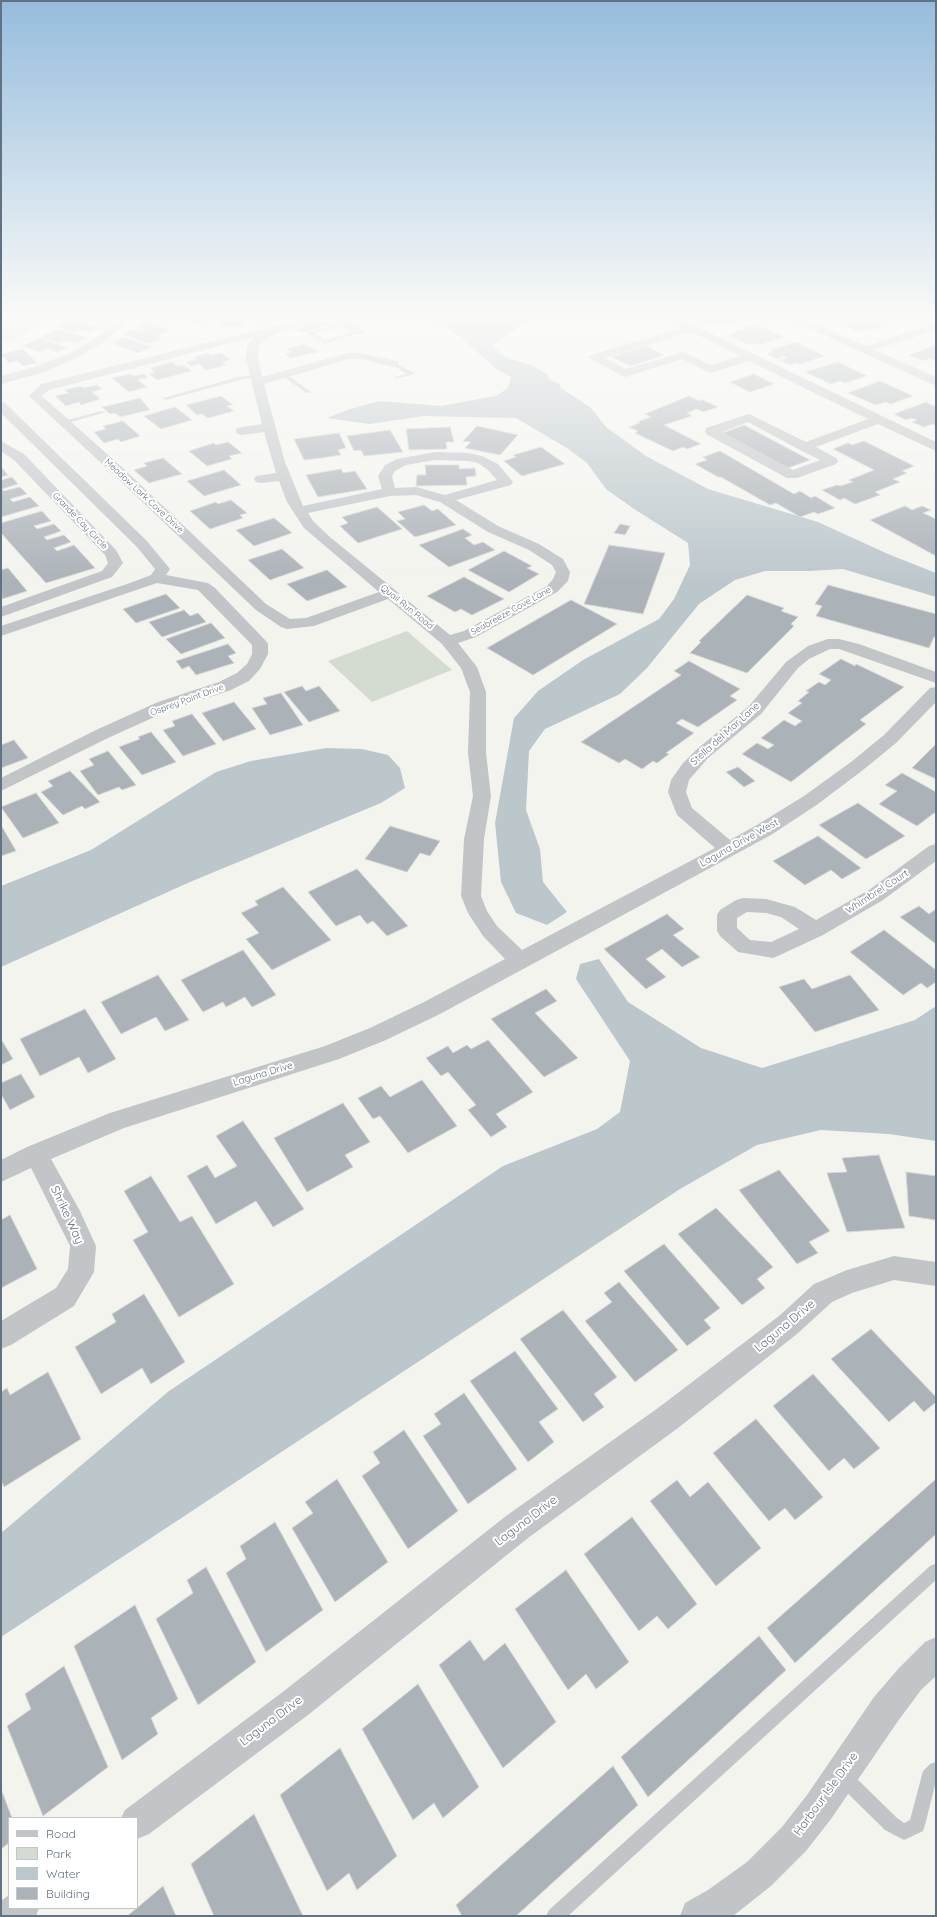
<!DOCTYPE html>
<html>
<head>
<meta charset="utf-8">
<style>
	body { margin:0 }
	#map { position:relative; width:937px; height:1917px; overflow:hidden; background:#f4f4ef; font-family:Quicksand,sans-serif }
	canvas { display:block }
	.frame { position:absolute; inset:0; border:2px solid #617282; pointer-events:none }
	.legend { position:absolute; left:8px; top:1817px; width:130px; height:92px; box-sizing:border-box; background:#fff; border:1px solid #c0c7cd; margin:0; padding:5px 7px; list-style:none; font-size:12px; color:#617282 }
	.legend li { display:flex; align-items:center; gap:8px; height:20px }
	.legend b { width:20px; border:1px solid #c0c7cd }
</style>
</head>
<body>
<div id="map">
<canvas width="937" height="1917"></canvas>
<div class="frame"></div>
<ul class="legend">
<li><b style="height:5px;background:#c1c5c8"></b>Road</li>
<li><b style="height:11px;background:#d4dbd0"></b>Park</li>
<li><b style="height:11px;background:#bcc7cc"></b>Water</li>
<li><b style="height:11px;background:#abb2b8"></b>Building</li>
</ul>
</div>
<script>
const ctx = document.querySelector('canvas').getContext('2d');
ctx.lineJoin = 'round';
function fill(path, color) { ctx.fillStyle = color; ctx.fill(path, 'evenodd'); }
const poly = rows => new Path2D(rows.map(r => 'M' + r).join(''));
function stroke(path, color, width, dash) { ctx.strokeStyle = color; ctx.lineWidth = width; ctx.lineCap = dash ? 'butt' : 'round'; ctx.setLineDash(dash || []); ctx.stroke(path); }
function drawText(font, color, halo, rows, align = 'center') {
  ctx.font = font + ' Quicksand,sans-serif'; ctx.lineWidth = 4; ctx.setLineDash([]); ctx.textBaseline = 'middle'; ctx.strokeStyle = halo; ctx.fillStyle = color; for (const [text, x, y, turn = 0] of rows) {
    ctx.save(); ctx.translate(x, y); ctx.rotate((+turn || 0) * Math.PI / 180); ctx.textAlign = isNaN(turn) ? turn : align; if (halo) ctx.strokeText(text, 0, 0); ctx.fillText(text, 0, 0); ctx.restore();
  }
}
fill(poly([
	[1,316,50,316,22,336,1,343],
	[407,631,452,670,372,702,328,661]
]), '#d4dbd0');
fill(poly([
	[425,316,540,316,523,323,492,346,507,358,531,365,547,374,550,380,560,384,561,388,591,408,606,427,646,456,708,489,818,522,888,554,936,573,936,597,843,569,810,571,765,571,735,580,699,604,647,668,620,694,545,729,529,751,526,810,540,849,543,882,567,912,547,925,516,913,501,882,495,823,514,718,538,691,583,660,659,619,674,599,690,565,688,543,634,509,606,489,587,463,567,448,516,418,424,416,369,424,327,418,347,410,379,401,441,406,496,396,508,388,511,377,495,368,462,338],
	[326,748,362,749,388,755,400,768,405,788,381,803,190,882,1,967,1,886,91,850,216,772,251,761],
	[599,959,628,1002,701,1048,762,1068,915,1020,936,1006,936,1141,889,1134,821,1130,757,1145,680,1189,1,1637,1,1533,169,1391,503,1166,597,1129,620,1112,630,1061,576,979,580,964]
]), '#bcc7cc');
const building = poly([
	[69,316,110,316,113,317,104,322,93,319,87,322,69,316],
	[191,316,213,316,200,324,185,320,191,316],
	[227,316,242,317,242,326,221,327,222,319,226,318,227,316],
	[251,316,273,316,276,318,260,322,251,316],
	[689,316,739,316,745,319,724,326,719,324,711,326,689,316],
	[73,319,100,328,90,332,80,329,73,332,56,326,73,319],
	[867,319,884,327,858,332,842,324,867,319],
	[144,321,171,330,157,336,162,338,148,344,123,334,134,329,141,332,146,329,134,325,144,321],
	[328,321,333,324,300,333,295,329,328,321],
	[756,324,784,337,760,345,756,343,749,345,728,335,735,333,732,332,756,324],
	[58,329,86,338,76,343,66,340,59,343,41,337,58,329],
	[125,337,152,347,138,353,112,343,125,337],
	[41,338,68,348,57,352,48,349,40,352,22,346,41,338],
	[795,342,825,356,800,364,796,363,790,365,780,360,787,358,784,356,777,359,767,354,774,352,771,350,795,342],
	[305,344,318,352,290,358,285,354,292,352,287,349,305,344],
	[646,346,664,355,630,366,612,357,646,346],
	[933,346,936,348,936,361,930,358,923,361,909,355,933,346],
	[23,349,37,363,23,366,18,361,9,363,1,354,23,349],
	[208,353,211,355,221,353,231,360,222,362,226,365,206,370,199,364,191,366,186,362,197,359,194,357,208,353],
	[172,362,178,366,184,365,192,371,157,380,149,374,155,372,150,368,172,362],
	[838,362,867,376,845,383,840,381,831,384,805,372,838,362],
	[130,374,133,376,144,374,148,377,138,380,147,387,129,392,112,378,130,374],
	[754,374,774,384,750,392,730,382,754,374],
	[880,381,913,396,891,404,885,402,876,405,848,393,880,381],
	[97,385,102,389,92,392,100,399,81,405,79,402,66,406,55,396,68,393,65,390,81,386,83,388,97,385],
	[221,396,233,405,227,406,234,411,208,418,202,414,197,415,186,405,221,396],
	[689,396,700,401,703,400,718,407,703,412,697,409,687,413,692,416,664,425,701,444,687,449,683,447,673,451,635,433,638,431,629,427,640,423,637,422,651,417,645,414,689,396],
	[140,398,150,410,120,417,115,413,110,414,102,407,140,398],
	[926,402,936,407,936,426,933,424,924,427,912,422,917,420,911,418,906,420,894,414,926,402],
	[175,407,192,420,161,429,144,416,175,407],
	[123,421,140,436,121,442,118,439,104,443,94,432,106,429,103,426,123,421],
	[744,425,810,460,788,468,722,433,744,425],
	[477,426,518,435,500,455,465,448,471,442,463,441,477,426],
	[450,427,454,442,446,442,447,449,409,450,406,429,450,427],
	[390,430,403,452,364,456,361,450,354,451,347,436,390,430],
	[339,433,346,448,338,450,341,455,322,458,304,460,294,439,339,433],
	[864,441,914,466,902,471,907,473,893,479,900,482,875,492,880,495,855,504,844,498,840,500,822,490,837,485,840,486,853,482,849,480,874,470,833,449,848,443,852,445,864,441],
	[228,442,242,453,229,456,232,459,207,466,189,451,214,443,216,445,228,442],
	[541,447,565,464,522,476,504,461,516,457,513,455,541,447],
	[720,451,794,494,800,491,811,498,815,496,835,508,818,514,814,512,800,517,776,503,770,505,721,477,718,477,695,464,707,460,703,457,720,451],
	[163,458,182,474,149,483,134,470,147,466,144,463,163,458],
	[425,465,459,465,459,469,475,468,476,476,466,477,467,485,416,486,417,475,426,475,425,465],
	[1,468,2,468,8,475,1,477,1,468],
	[341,469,343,473,355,471,367,489,318,497,306,475,341,469],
	[224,470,241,485,204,496,187,481,224,470],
	[12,477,18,484,2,489,4,491,20,487,27,494,10,499,13,502,30,497,39,506,1,517,1,480,12,477],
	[231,500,247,513,240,515,243,518,210,529,190,511,216,502,218,504,231,500],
	[424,505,432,511,438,509,456,525,415,537,397,521,405,519,398,512,424,505],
	[905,506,912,510,922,506,931,510,923,513,936,519,936,556,870,520,905,506],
	[377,507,402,529,358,543,340,526,348,523,342,517,377,507],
	[42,511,51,521,34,526,37,529,54,524,61,531,44,537,47,540,64,535,71,542,54,548,57,551,74,545,95,568,46,583,1,533,1,523,42,511],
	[274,518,292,533,254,546,236,530,274,518],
	[620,524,630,526,625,535,614,533,620,524],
	[463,529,472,535,465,538,474,545,483,542,495,550,449,567,419,545,463,529],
	[609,545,665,553,643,614,584,604,609,545],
	[282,549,304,568,270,580,248,560,282,549],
	[504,551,532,566,527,568,539,574,509,592,468,570,504,551],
	[8,568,27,591,2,599,1,570,8,568],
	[327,570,347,587,307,601,287,584,327,570],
	[464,577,504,599,472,615,461,609,455,612,427,596,464,577],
	[828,585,936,614,936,637,934,637,929,648,816,616,822,606,815,604,828,585],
	[166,594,180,608,136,623,123,609,166,594],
	[747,595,784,608,781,611,798,617,791,624,794,626,747,673,690,653,701,642,699,641,747,595],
	[571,600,617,624,533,675,487,648,571,600],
	[184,610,190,616,198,613,206,622,162,637,149,622,184,610],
	[211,623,225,638,181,654,166,639,211,623],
	[228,644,236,653,228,656,234,663,196,675,189,666,182,669,176,661,228,644],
	[841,659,855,666,856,664,904,687,860,720,866,724,791,782,742,754,757,743,768,749,774,745,761,738,784,720,795,726,802,721,788,713,802,703,798,701,809,692,806,691,819,682,825,685,831,680,819,674,841,659],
	[689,661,740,689,730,696,737,700,698,727,682,719,676,723,694,733,666,753,669,754,657,763,653,761,642,769,625,759,619,763,581,742,681,675,674,671,689,661],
	[302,686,306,691,319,686,340,711,309,722,284,692,302,686],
	[281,693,303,725,270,735,252,708,267,704,263,698,281,693],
	[234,702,256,729,223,741,202,713,234,702],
	[192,714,216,744,183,756,163,730,175,726,172,721,192,714],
	[151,732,176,762,142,775,119,747,140,739,138,737,151,732],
	[14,740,28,758,1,768,1,745,14,740],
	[936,744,936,779,912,768,936,744],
	[108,751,136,785,122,790,119,787,98,795,80,771,94,765,89,759,108,751],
	[738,767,755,781,744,787,726,772,738,767],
	[70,771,100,802,85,809,82,806,63,815,41,792,53,786,48,781,70,771],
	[902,773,936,792,936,814,934,813,917,826,879,804,897,791,885,785,902,773],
	[36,793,59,823,23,838,1,807,36,793],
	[858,803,905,836,866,859,819,825,858,803],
	[1,825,16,851,1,856,1,825],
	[390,826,440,841,430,856,420,853,407,872,365,859,390,826],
	[818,836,861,868,842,879,831,870,805,885,773,861,818,836],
	[357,869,408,926,387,936,373,921,367,924,360,915,336,926,308,892,357,869],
	[283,887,331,940,272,970,246,939,259,933,241,913,258,905,255,901,283,887],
	[919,906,929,914,936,909,936,944,900,917,919,906],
	[667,914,684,929,673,935,700,957,682,967,662,949,646,959,666,977,646,989,604,949,667,914],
	[884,930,936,970,936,982,927,988,921,983,903,995,850,952,884,930],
	[243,950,276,995,252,1007,245,997,226,1007,223,1002,203,1012,181,980,243,950],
	[158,975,189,1020,165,1031,156,1017,121,1034,101,1002,158,975],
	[850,975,879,1010,815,1032,779,987,804,979,812,989,850,975],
	[546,989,557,1001,535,1013,578,1058,544,1077,491,1019,546,989],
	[85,1009,116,1059,88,1073,79,1057,40,1076,20,1039,85,1009],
	[1,1039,13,1059,1,1065,1,1039],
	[488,1040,533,1092,496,1114,507,1127,491,1137,468,1110,476,1105,448,1072,441,1076,426,1058,448,1046,453,1053,467,1045,471,1049,488,1040],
	[21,1074,35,1097,10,1110,1,1094,1,1083,21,1074],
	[422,1080,457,1126,408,1153,380,1116,373,1119,358,1098,381,1086,390,1097,422,1080],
	[343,1103,370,1142,345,1155,353,1167,307,1192,274,1138,343,1103],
	[243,1121,304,1209,273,1227,256,1201,216,1224,187,1176,207,1165,215,1178,237,1166,216,1136,243,1121],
	[879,1155,905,1228,847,1232,827,1173,847,1172,842,1158,879,1155],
	[779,1170,830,1231,809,1242,818,1253,797,1264,739,1190,779,1170],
	[906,1172,936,1176,936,1220,909,1216,906,1172],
	[151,1176,180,1222,192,1216,234,1284,179,1317,133,1240,148,1232,124,1191,151,1176],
	[716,1208,773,1267,757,1279,765,1288,742,1305,678,1234,716,1208],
	[10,1215,37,1269,1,1288,1,1220,10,1215],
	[664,1244,720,1308,704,1320,711,1328,687,1346,624,1271,664,1244],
	[619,1282,678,1350,635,1382,585,1321,612,1302,604,1293,619,1282],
	[144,1294,185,1362,151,1384,142,1368,101,1394,75,1347,116,1322,112,1314,144,1294],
	[563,1310,617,1377,594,1394,604,1407,583,1422,520,1339,563,1310],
	[871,1329,936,1397,936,1402,924,1412,914,1401,889,1422,831,1359,871,1329],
	[515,1351,558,1409,539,1422,554,1442,528,1462,470,1381,515,1351],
	[48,1372,81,1439,4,1487,1,1480,1,1392,7,1388,10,1395,48,1372],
	[813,1374,880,1448,854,1469,844,1458,829,1471,773,1406,813,1374],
	[464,1393,517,1469,468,1504,423,1436,441,1424,434,1414,464,1393],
	[756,1419,823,1497,795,1520,785,1508,769,1521,713,1453,756,1419],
	[404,1430,458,1511,408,1549,362,1476,380,1463,373,1452,404,1430],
	[337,1479,388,1562,335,1602,292,1528,313,1513,305,1502,337,1479],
	[936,1479,936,1534,795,1663,767,1628,936,1479],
	[677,1480,690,1497,708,1482,761,1548,716,1586,650,1501,677,1480],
	[632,1517,697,1604,668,1629,657,1616,639,1631,584,1554,632,1517],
	[275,1522,323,1610,266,1652,226,1573,246,1559,240,1546,275,1522],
	[206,1567,256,1662,198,1705,156,1619,193,1593,187,1580,206,1567],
	[566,1570,629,1662,596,1689,586,1674,568,1690,515,1609,566,1570],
	[135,1605,178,1699,151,1718,158,1734,122,1760,74,1646,135,1605],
	[759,1636,786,1670,648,1797,621,1757,759,1636],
	[470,1640,484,1661,505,1643,556,1722,503,1768,439,1665,470,1640],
	[64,1666,108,1767,43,1816,7,1726,31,1709,25,1694,64,1666],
	[418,1684,479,1787,443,1818,434,1803,413,1820,362,1729,418,1684],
	[340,1748,397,1856,357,1890,349,1873,327,1891,280,1795,340,1748],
	[613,1766,638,1805,516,1916,462,1916,456,1905,613,1766],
	[1,1789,12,1818,9,1818,9,1843,1,1849,1,1789],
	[254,1814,303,1916,214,1916,191,1864,254,1814],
	[163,1886,176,1916,127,1916,137,1908,163,1886]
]);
fill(building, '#abb2b8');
stroke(building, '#d5d5d3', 1);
fill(poly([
	[346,322,349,324,348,325,314,333,325,340,359,330,362,332,324,344,307,333,346,322],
	[393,361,414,373,415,374,395,379,395,377,407,374,391,364,390,363,393,361],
	[281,373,285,373,311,392,306,393,281,375,281,373],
	[257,374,259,375,259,377,240,380,166,400,163,398,238,377,257,374],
	[101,411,106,412,64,424,61,422,101,411],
	[935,1564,936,1580,568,1916,546,1916,549,1910,930,1566,935,1564],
	[936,1762,936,1781,925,1825,923,1831,904,1840,885,1830,837,1783,835,1777,837,1771,843,1769,849,1771,897,1818,904,1823,910,1820,923,1771,930,1764,936,1762]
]), '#c1c5c8');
fill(poly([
	[122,316,134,316,108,339,79,357,42,373,1,384,1,376,34,367,71,353,100,335,122,316],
	[314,316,342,316,365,332,359,335,355,334,331,319,279,332,263,341,259,346,258,359,262,377,348,353,360,353,397,361,399,363,393,367,360,359,349,359,264,384,285,462,303,506,382,489,378,476,385,465,397,459,435,452,468,453,482,456,498,464,513,482,511,485,456,500,498,526,539,544,563,559,570,572,568,581,557,592,476,637,458,643,477,667,486,692,486,753,491,796,484,839,481,896,487,911,497,926,522,950,715,848,677,815,668,792,671,780,683,763,696,750,749,706,786,662,808,646,828,639,839,639,859,644,936,672,936,683,839,649,830,649,809,659,798,668,761,714,708,758,689,780,686,792,692,808,730,840,757,825,804,796,851,762,884,735,930,688,936,687,936,702,896,743,863,770,818,804,771,835,440,1014,386,1040,339,1059,124,1128,51,1159,80,1211,96,1246,94,1272,74,1306,11,1345,1,1349,1,1321,56,1288,68,1269,70,1246,31,1168,1,1182,1,1160,27,1147,110,1113,325,1046,370,1028,424,1002,505,959,483,936,468,913,461,896,464,839,473,796,468,753,470,692,461,668,442,644,388,599,314,626,287,629,281,627,256,610,114,475,29,396,41,384,314,316],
	[254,337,247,346,246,359,262,424,237,428,236,431,237,434,242,435,264,432,276,473,256,476,254,479,256,482,261,483,279,481,287,502,304,528,379,592,306,618,290,619,266,604,124,469,42,396,49,390,254,337],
	[435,460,468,461,478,463,488,470,497,480,445,495,416,487,395,488,392,476,395,471,406,465,435,460],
	[416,495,440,502,488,532,529,550,552,565,556,572,553,579,547,586,464,631,450,635,330,537,314,522,308,513,390,496,416,495],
	[661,316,675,316,936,442,936,451,878,424,816,447,836,458,838,461,836,464,797,478,787,478,706,434,705,431,706,428,749,414,806,442,868,419,749,361,710,373,682,359,625,377,591,359,589,357,591,355,682,328,661,316],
	[691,332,740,356,711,365,683,352,626,369,605,358,691,332],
	[748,422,800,450,820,460,793,470,722,432,748,422],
	[936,323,936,330,868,352,864,353,858,350,860,348,936,323],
	[1,402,5,403,147,541,170,569,166,575,208,583,215,588,266,641,268,644,268,654,260,669,249,681,231,690,170,710,108,738,1,791,1,778,96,730,158,702,219,682,237,673,247,664,252,654,252,645,198,590,157,583,1,636,1,626,130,583,151,575,155,569,137,547,1,413,1,402],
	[1,441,24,454,116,550,123,563,112,577,1,617,1,607,102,571,108,563,105,555,14,460,1,451,1,441],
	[936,844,936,861,883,900,823,935,780,955,773,958,738,952,720,936,717,931,717,915,720,910,736,900,743,898,766,899,795,907,816,920,869,890,929,846,936,844],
	[747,912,766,913,781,917,799,929,771,942,750,940,737,928,737,918,747,912],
	[894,1256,936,1262,936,1286,894,1280,852,1293,832,1302,797,1334,678,1428,528,1538,308,1715,149,1834,137,1839,137,1818,121,1818,125,1810,284,1691,506,1516,658,1408,779,1316,814,1284,847,1270,894,1256],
	[936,1637,936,1676,921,1690,898,1721,831,1819,806,1851,771,1886,733,1916,680,1916,685,1903,708,1890,747,1862,782,1827,807,1795,874,1697,899,1668,925,1642,936,1637],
	[9,1895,9,1908,39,1908,36,1916,1,1916,1,1901,9,1895]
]), '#c1c5c8');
fill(poly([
	[782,316,798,316,936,377,936,386,782,316]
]), '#c1c5c8');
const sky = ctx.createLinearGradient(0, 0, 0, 585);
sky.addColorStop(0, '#96bcdd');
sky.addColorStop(0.54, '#fafaf8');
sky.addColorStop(1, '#fafaf800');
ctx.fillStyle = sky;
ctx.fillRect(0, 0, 937, 585);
drawText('9px', '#617282', '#fff', [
	["Meadow Lark Cove Drive",144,496,43],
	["Grande Cay Circle",80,521,46],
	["Quail Run Road",407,607,39],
	["Seabreeze Cove Lane",511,611,-29],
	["Osprey Point Drive",187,700,-20]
]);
drawText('10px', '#617282', '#fff', [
	["Stella del Mar Lane",725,734,-42],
	["Laguna Drive West",739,843,-29],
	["Whimbrel Court",877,892,-33],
	["Laguna Drive",263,1074,-17]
]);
drawText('12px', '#617282', '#fff', [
	["Shrike Way",67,1215,65],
	["Laguna Drive",785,1326,-40],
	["Laguna Drive",526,1521,-37],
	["Laguna Drive",271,1721,-37],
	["Harbour Isle Drive",826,1794,-54]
]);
</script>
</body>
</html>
